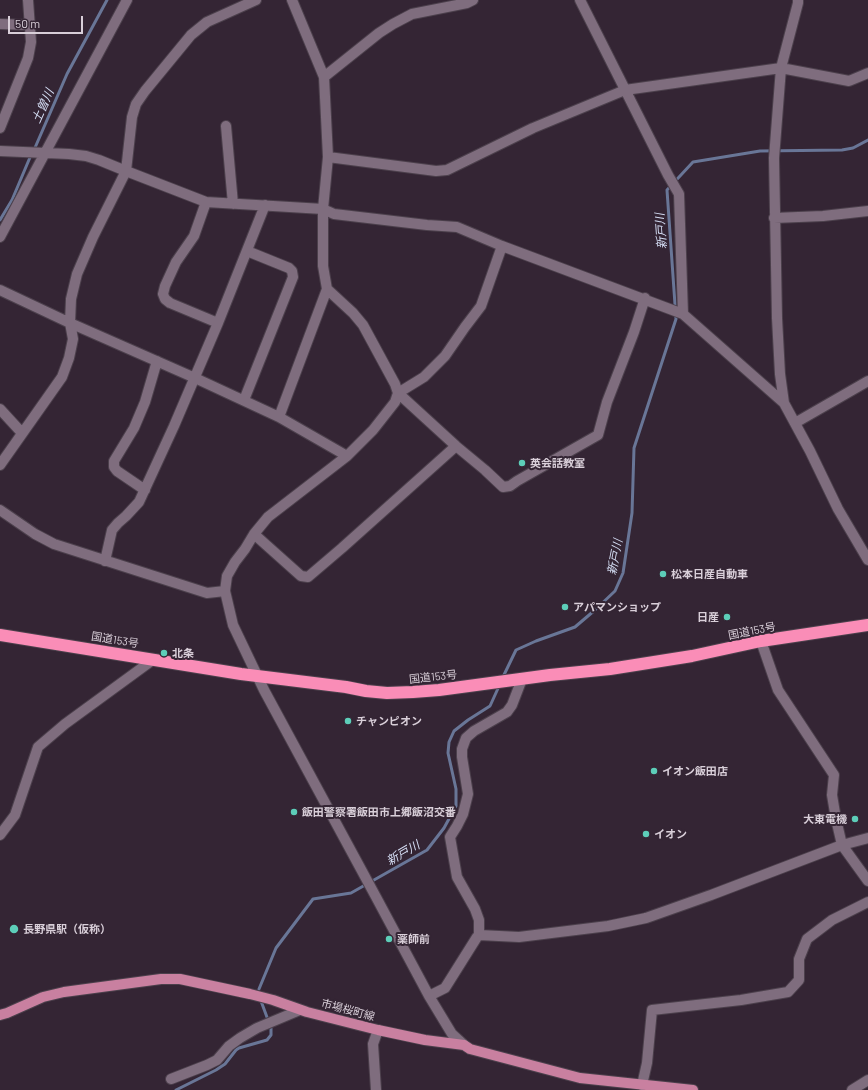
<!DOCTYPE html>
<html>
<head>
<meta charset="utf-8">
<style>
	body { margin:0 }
	#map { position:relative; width:868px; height:1090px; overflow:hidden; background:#342534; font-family:Barlow,sans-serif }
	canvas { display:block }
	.scale { position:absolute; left:8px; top:16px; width:75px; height:18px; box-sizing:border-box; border:2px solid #d9cfd9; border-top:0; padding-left:5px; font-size:12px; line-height:14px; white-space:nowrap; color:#d9cfd9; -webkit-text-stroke:3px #342534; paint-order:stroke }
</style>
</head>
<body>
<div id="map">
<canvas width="868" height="1090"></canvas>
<div class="scale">50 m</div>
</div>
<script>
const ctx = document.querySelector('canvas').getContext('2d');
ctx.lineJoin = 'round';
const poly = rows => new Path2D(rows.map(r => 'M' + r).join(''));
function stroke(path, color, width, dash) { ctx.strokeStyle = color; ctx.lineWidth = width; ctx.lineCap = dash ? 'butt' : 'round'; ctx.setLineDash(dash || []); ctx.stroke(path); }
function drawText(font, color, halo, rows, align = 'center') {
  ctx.font = font + ' Barlow,"Noto Sans JP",sans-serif'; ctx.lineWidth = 4; ctx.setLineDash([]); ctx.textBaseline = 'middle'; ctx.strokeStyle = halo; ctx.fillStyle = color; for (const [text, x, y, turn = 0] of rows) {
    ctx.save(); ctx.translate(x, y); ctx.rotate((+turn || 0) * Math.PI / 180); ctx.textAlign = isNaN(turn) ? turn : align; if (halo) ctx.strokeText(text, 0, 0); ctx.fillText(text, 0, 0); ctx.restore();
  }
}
stroke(poly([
	[34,150,67,74,107,0],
	[0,220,12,200,31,155],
	[502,679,516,650,536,641,575,627,595,610,615,591,623,573,632,513,634,448,676,319,667,190,693,162,760,151,842,150,853,148,868,140],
	[259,989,276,948,313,899,351,893,427,850,444,828,456,806,456,789,448,753,449,742,454,731,468,720,490,706,500,684],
	[176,1090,216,1070,225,1064,236,1050,239,1048,267,1040,271,1035,271,1028,261,1001]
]), '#697697', 3);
const minor = poly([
	[292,0,324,77,328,157,323,209,323,266,327,289,353,313,363,325,395,384,398,393,456,446,485,470,503,487,510,486,517,481,598,435,607,402,634,332,645,298],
	[580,0,668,175,679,194,683,314],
	[0,24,30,25],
	[324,77,379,33,393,24,412,14,467,3,473,0],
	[226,126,233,204],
	[0,128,28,58,31,42,28,0],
	[0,151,69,154,86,156,99,160,126,171,206,202,323,209,334,214,427,225,457,227,502,246,683,314,784,403,810,451,838,509,868,560],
	[328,157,436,171,447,170,533,128,625,90,781,68,849,81,868,73],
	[206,202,194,236,176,262,165,286,163,294,165,299,170,303,218,323],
	[774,218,823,216,868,211],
	[0,237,127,0],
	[0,290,70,323,195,378,279,417,347,456],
	[244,400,293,277,292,271,289,268,247,251],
	[784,403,780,374,777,318,774,158,781,68,798,3,798,0],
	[0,409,22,433],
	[279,417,327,289],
	[795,423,868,381],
	[0,465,62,377,69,358,73,339,70,323,71,299,77,274,93,237,126,171,132,117,136,104,145,91,191,35,207,22,256,0],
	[145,490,117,471,114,467,114,461,134,428,145,402,157,361],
	[0,510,35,534,54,544,207,593,225,591],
	[254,534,301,576,308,577,342,548,456,446],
	[105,561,112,530,118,523,126,516,139,502,174,426,218,323,265,205],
	[761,641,778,690,834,775,832,795,836,819,842,845,868,881],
	[0,835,15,815,38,747,65,724,154,659],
	[479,935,479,920,475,909,457,877,450,837,457,826,463,814,468,794,462,757,462,749,466,738,474,731,507,712,512,705,522,679],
	[429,996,445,988,477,937,479,935,519,937,608,926,646,918,711,895,842,845,868,838],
	[464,1045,452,1034,429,996,376,897,264,690,233,625,225,591,227,576,235,562,245,549,254,534,268,517,347,456,373,430,395,402,398,393,424,377,445,356,465,327,481,306,502,246],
	[171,1079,207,1065,217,1060,229,1046,240,1038,257,1028,300,1010],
	[642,1085,647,1063,652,1010,741,1000,788,992,799,980,799,959,807,939,832,920,868,902],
	[376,1090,373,1044,378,1030],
	[852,1090,868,1080]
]);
const major = poly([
	[0,1015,7,1013,43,997,64,992,161,979,180,979,250,994,273,1000,307,1012,378,1030,425,1040,464,1045,470,1049,580,1078,693,1090]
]);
const highway = poly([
	[0,635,241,674,346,687,366,691,387,693,413,692,439,690,550,675,610,669,692,656,761,641,868,625]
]);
stroke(minor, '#4c404c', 12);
stroke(major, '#4c404c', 12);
stroke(highway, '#4c404c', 14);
stroke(minor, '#7f6d7e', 10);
stroke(major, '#c980a0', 10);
stroke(highway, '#fa8db7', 12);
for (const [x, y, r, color] of [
	[522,463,4,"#5dceb9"],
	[663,574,4,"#5dceb9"],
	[565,607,4,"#5dceb9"],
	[727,617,4,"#5dceb9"],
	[164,653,4,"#5dceb9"],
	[348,721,4,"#5dceb9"],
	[654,771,4,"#5dceb9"],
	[294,812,4,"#5dceb9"],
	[855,819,4,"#5dceb9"],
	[646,834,4,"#5dceb9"],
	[14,929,5,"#5dceb9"],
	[389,939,4,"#5dceb9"]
]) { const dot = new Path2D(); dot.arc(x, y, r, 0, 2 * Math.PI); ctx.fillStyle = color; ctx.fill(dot); stroke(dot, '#342534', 1.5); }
drawText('bold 11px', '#d9cfd9', '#342534', [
	["英会話教室",530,463],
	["松本日産自動車",671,574],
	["アパマンショップ",573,607],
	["日産",719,617,"right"],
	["北条",172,653],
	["チャンピオン",356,721],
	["イオン飯田店",662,771],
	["飯田警察署飯田市上郷飯沼交番",302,812],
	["大東電機",847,819,"right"],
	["イオン",654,834],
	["長野県駅（仮称）",23,929],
	["薬師前",397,939]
], 'left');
drawText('11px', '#d9cfd9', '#342534', [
	["国道153号",752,631,-11],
	["国道153号",115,640,9],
	["国道153号",433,677,-6],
	["市場桜町線",348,1010,15]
]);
drawText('italic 12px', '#d5def5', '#342534', [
	["土曽川",43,106,-66],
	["新戸川",661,231,-94],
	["新戸川",615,557,-79],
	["新戸川",403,853,-30]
]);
</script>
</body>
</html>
